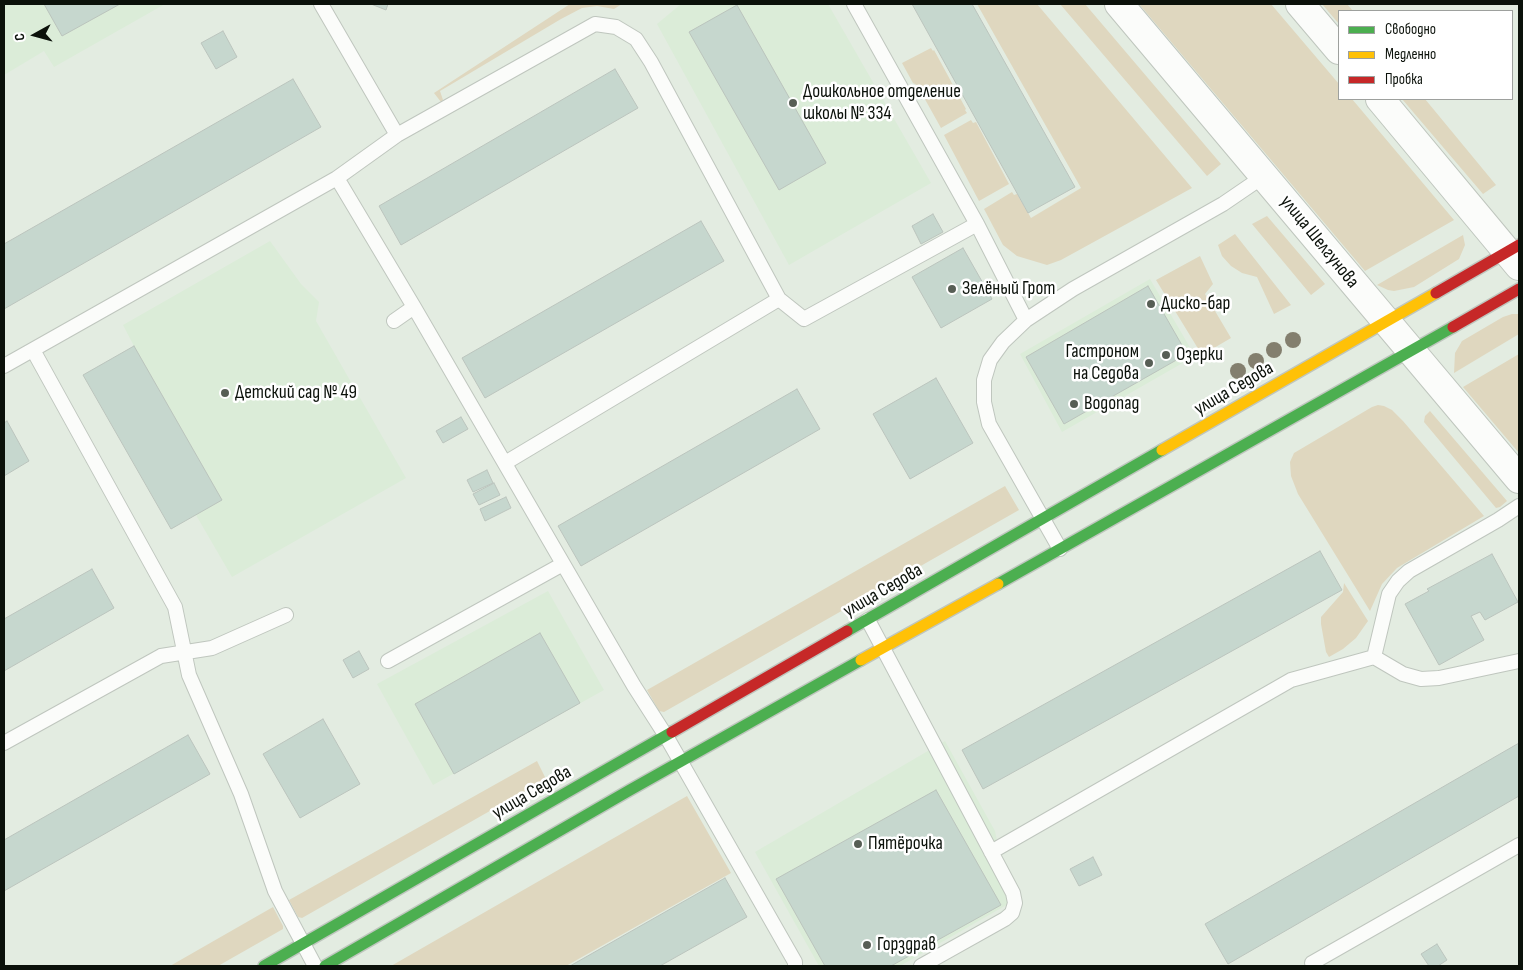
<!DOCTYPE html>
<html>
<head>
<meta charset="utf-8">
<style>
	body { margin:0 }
	#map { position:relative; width:1523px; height:970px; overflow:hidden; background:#e3ece1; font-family:"Sofia Sans Condensed",sans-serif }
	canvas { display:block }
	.frame { position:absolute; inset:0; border:5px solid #0b110a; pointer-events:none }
	.legend { position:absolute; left:1338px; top:10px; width:175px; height:90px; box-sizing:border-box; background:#fff; border:1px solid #9da09d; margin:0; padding:6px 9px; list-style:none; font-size:15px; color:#0b110a }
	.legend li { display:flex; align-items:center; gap:10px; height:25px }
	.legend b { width:25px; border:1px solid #9da09d }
	.north { position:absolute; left:10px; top:10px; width:50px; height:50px; -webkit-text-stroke:4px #fff; paint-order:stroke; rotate:263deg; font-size:14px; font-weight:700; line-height:20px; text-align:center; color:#0b110a }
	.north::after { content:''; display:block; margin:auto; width:18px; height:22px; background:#0b110a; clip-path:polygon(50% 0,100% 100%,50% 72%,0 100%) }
</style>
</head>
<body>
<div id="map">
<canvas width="1523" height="970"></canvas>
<div class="frame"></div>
<ul class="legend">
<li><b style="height:6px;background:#4caf50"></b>Свободно</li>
<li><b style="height:6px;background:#ffc107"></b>Медленно</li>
<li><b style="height:6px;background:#c62828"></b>Пробка</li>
</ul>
<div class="north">С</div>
</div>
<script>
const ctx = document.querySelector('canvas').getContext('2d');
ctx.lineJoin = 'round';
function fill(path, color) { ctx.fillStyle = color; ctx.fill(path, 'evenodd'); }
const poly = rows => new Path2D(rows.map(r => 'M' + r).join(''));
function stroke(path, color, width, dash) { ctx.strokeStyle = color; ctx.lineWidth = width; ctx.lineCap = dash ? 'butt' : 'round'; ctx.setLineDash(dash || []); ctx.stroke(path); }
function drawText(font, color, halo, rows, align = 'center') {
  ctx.font = font + ' "Sofia Sans Condensed",sans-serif'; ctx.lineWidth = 5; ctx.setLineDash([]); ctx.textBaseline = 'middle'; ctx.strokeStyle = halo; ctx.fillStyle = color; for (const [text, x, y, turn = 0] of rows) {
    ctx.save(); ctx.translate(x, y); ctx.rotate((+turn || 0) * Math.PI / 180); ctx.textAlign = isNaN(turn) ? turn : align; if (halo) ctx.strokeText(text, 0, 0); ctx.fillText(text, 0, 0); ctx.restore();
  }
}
fill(poly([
	[4,4,165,4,54,67,44,51,4,75],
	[681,4,828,4,931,183,789,265,657,24],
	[270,241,301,284,319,302,316,321,406,478,232,577,196,515,171,529,83,375,134,346,123,325],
	[1150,279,1195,356,1062,432,1020,354],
	[548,591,604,690,433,785,377,684],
	[945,741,995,831,1010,903,900,966,819,966,755,852]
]), '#dbecd8');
fill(poly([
	[570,4,622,4,614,9,597,6,582,8,561,19,440,91,443,100,441,102,434,93],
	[977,4,1037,4,1192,188,1061,260,1047,265,1017,256,1003,245,984,209,1012,192,1014,195,1017,194,1031,218,1081,188],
	[1060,4,1085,4,1221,164,1207,176],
	[1139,4,1271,4,1339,84,1339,99,1352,99,1454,220,1365,271],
	[1322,4,1347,4,1353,11,1339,11,1339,24],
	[931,48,933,51,934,50,966,109,965,110,967,113,941,128,917,85,913,83,902,63],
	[1402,99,1425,99,1496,185,1483,194],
	[971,120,973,123,976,122,1009,184,979,201,944,135],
	[1267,216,1325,284,1311,295,1252,224],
	[1235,234,1291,305,1274,314,1257,277,1242,273,1231,266,1222,256,1218,245],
	[1463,235,1465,245,1459,259,1414,287,1394,291,1388,290,1377,285],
	[1200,256,1213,284,1205,294,1231,338,1202,355,1156,280],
	[1512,314,1519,314,1519,334,1454,373,1455,353,1462,341,1503,317],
	[1519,354,1519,453,1463,387],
	[1378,405,1384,406,1392,410,1403,421,1484,516,1397,568,1382,584,1370,611,1298,494,1291,476,1290,462,1294,453,1372,407],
	[1430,411,1507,501,1500,507,1496,508,1424,422,1425,416],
	[1005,486,1019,510,664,712,659,711,647,690],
	[1344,583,1368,621,1356,638,1343,649,1329,657,1326,652,1321,624,1321,617,1343,592],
	[537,761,546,779,302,918,298,917,289,900],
	[687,796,731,873,566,966,391,966],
	[273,907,283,926,283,929,218,966,170,966]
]), '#dfd7bf');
const building = poly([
	[44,4,120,4,62,36,44,4],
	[371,4,388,4,386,10,371,4],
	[912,4,972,4,1075,187,1028,213,912,4],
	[737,5,826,163,779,190,689,32,737,5],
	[223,31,237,57,216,69,201,43,223,31],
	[615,69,638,108,401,245,379,206,615,69],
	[293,79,321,127,4,309,4,244,293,79],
	[933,214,943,232,921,244,912,226,933,214],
	[701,221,724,261,485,398,462,358,701,221],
	[963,248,992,299,941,328,912,277,963,248],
	[1148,286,1187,354,1064,424,1026,357,1148,286],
	[134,346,222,500,171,529,83,375,134,346],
	[936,378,973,443,910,479,873,414,936,378],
	[797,389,820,429,581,566,558,526,797,389],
	[461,417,468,429,443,443,436,431,461,417],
	[7,421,29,461,4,476,4,423,7,421],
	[487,470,493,483,473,492,467,480,487,470],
	[494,483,500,495,479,505,473,494,494,483],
	[506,497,511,508,485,521,480,509,506,497],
	[1320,551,1342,590,983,789,962,750,1320,551],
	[1492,554,1518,602,1485,620,1480,612,1471,616,1484,640,1439,665,1405,604,1429,591,1427,589,1492,554],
	[92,569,114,608,4,671,4,619,92,569],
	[540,633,580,703,454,774,415,704,540,633],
	[359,651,369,669,353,678,343,660,359,651],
	[323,719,360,784,300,818,263,754,323,719],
	[188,735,210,774,4,891,4,840,188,735],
	[1519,743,1519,796,1228,964,1205,924,1519,743],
	[936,790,1001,905,891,966,825,966,776,879,936,790],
	[1093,857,1102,875,1079,886,1070,869,1093,857],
	[725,878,747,917,660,966,570,966,725,878],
	[1437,944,1447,960,1438,966,1429,966,1421,954,1437,944]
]);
fill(building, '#c6d7ce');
stroke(building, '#bbc4bd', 1);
const lane = poly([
	[321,4,397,135],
	[854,4,977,224,1026,320,1073,289,1223,204,1264,176],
	[337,178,397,135,595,24,616,27,636,39,651,62,779,299,804,319,977,224],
	[1026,320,1003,342,990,360,984,380,984,402,989,424,1060,549],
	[394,321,414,307],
	[33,350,175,607,189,675,241,794,275,891,315,966],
	[4,366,337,178,414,307,634,686,666,736,795,962,795,966],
	[505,463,779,299],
	[868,620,1013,893,1015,903,1012,913,1005,919,921,966],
	[1374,657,1403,674,1421,679,1439,678,1519,661],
	[388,661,563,564],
	[4,743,161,656,212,648,286,615],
	[991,852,1291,680,1374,657,1389,594,1398,581,1409,571,1498,520,1519,506],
	[1315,966,1312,963,1519,845]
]);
const street = poly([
	[1119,4,1519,479],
	[1300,4,1339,50],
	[1380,99,1519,266]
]);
const fast = poly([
	[998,584,1453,327],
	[847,631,1162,450],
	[264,966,672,732],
	[325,966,630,790,861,660]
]);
const slow = poly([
	[1162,450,1436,293],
	[861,660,998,584]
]);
const jam = poly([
	[1436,293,1519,245],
	[1453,327,1519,289],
	[672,732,847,631]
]);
stroke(lane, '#bfc6be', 16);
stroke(street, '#bfc6be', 30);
stroke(fast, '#bfc6be', 14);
stroke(slow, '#bfc6be', 14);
stroke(jam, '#bfc6be', 14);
stroke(lane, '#fbfcfa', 14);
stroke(street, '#fbfcfa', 28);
stroke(fast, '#4caf50', 11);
stroke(slow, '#ffc107', 11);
stroke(jam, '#c62828', 11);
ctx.fillStyle = '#837f6e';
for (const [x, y] of [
	[1293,340],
	[1274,350],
	[1256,361],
	[1238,371]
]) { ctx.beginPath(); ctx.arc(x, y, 8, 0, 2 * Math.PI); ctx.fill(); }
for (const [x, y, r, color] of [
	[793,103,5,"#575e55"],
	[952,289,5,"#575e55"],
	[1151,304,5,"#575e55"],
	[1166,355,5,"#575e55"],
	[1149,363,5,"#575e55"],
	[225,393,5,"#575e55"],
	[1074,404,5,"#575e55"],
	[858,844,5,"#575e55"],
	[867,945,5,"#575e55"]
]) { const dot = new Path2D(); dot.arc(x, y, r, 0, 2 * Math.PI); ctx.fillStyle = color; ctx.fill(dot); stroke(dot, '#fff', 2); }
drawText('19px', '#0b110a', '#fff', [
	["Дошкольное отделение",803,92],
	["школы № 334",803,114],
	["Зелёный Грот",962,289],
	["Диско-бар",1161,304],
	["Гастроном",1139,352,"right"],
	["на Седова",1139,374,"right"],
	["Озерки",1176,355],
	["Детский сад № 49",235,393],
	["Водопад",1084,404],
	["Пятёрочка",868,844],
	["Горздрав",877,945]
], 'left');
drawText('19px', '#0b110a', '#fff', [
	["улица Шелгунова",1319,242,51],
	["улица Седова",1234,389,-30],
	["улица Седова",883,591,-30],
	["улица Седова",532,793,-30]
]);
</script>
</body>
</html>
